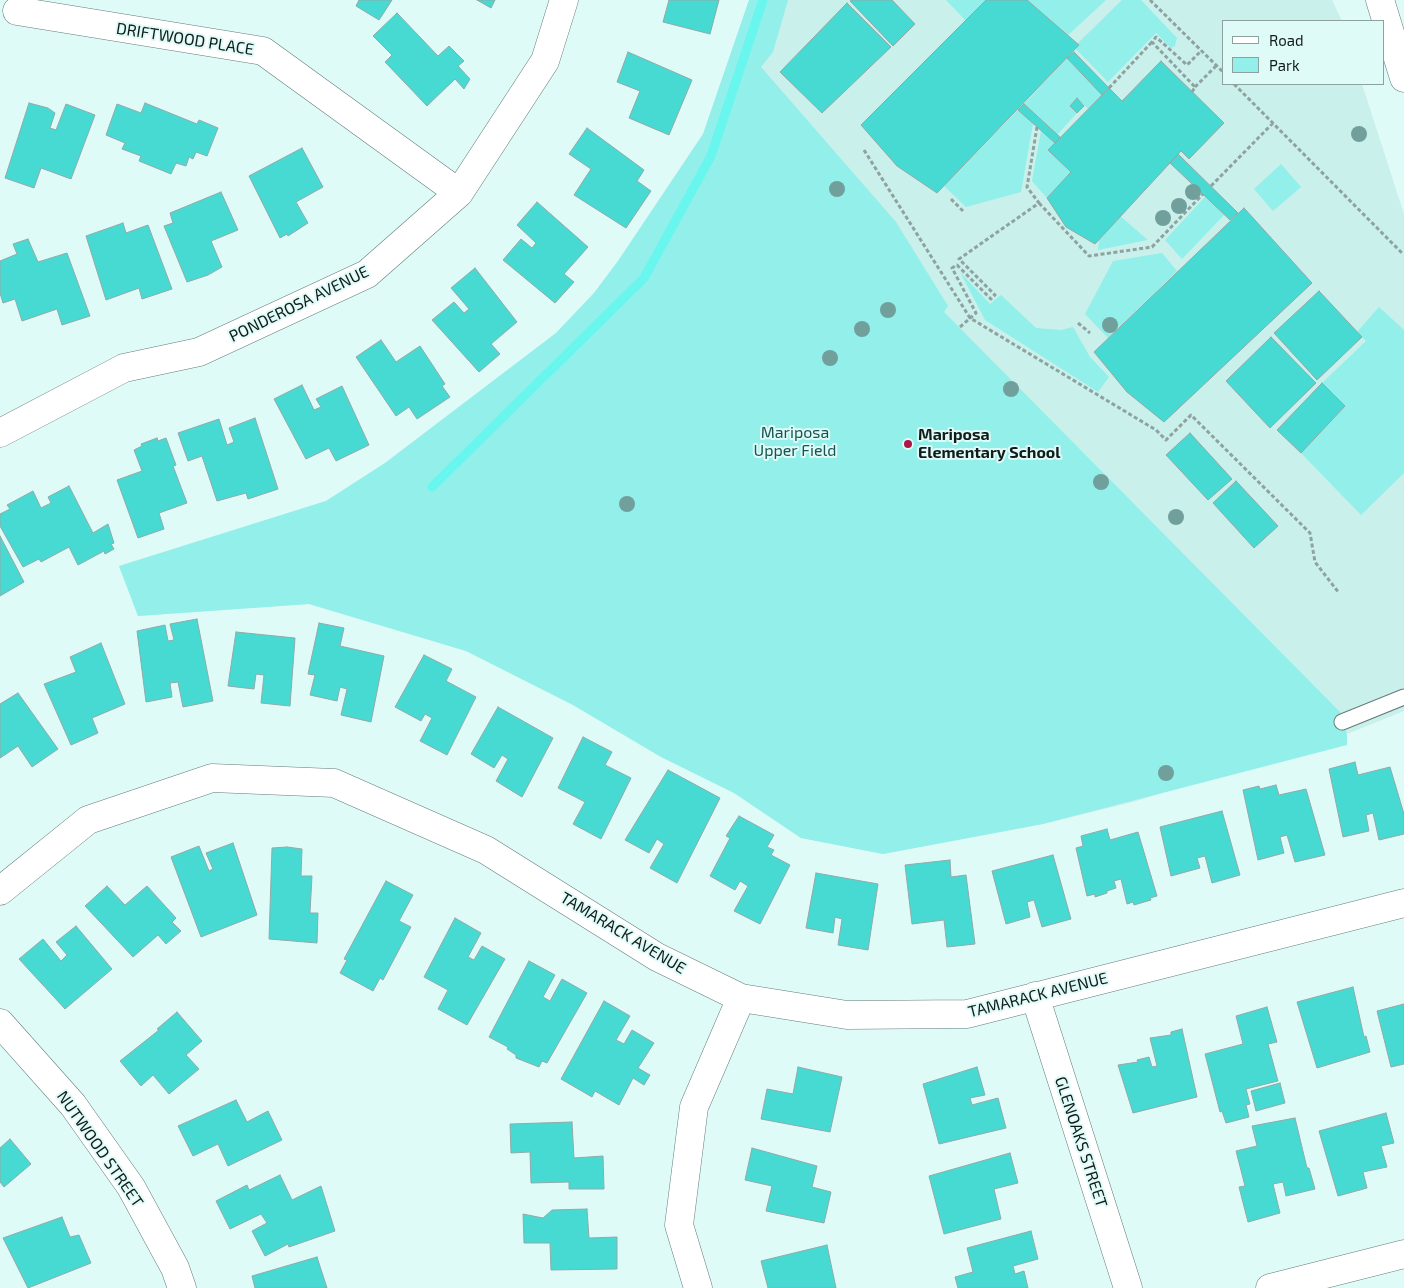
<!DOCTYPE html>
<html>
<head>
<meta charset="utf-8">
<style>
	body { margin:0 }
	#map { position:relative; width:1404px; height:1288px; overflow:hidden; background:#dffbf8; font-family:"Exo 2",sans-serif }
	canvas { display:block }
	.legend { position:absolute; left:1222px; top:20px; width:162px; height:65px; box-sizing:border-box; background:#dffbf8; border:1px solid #8da19f; margin:0; padding:6px 9px; list-style:none; font-size:15px; color:#111b1a }
	.legend li { display:flex; align-items:center; gap:10px; height:25px }
	.legend b { width:25px; border:1px solid #8da19f }
</style>
</head>
<body>
<div id="map">
<canvas width="1404" height="1288"></canvas>
<ul class="legend">
<li><b style="height:6px;background:#fff"></b>Road</li>
<li><b style="height:14px;background:#93efe9"></b>Park</li>
</ul>
</div>
<script>
const ctx = document.querySelector('canvas').getContext('2d');
ctx.lineJoin = 'round';
function fill(path, color) { ctx.fillStyle = color; ctx.fill(path, 'evenodd'); }
const poly = rows => new Path2D(rows.map(r => 'M' + r).join(''));
function stroke(path, color, width, dash) { ctx.strokeStyle = color; ctx.lineWidth = width; ctx.lineCap = dash ? 'butt' : 'round'; ctx.setLineDash(dash || []); ctx.stroke(path); }
function drawText(font, color, halo, rows, align = 'center') {
  ctx.font = font + ' "Exo 2",sans-serif'; ctx.lineWidth = 4; ctx.setLineDash([]); ctx.textBaseline = 'middle'; ctx.strokeStyle = halo; ctx.fillStyle = color; for (const [text, x, y, turn = 0] of rows) {
    ctx.save(); ctx.translate(x, y); ctx.rotate((+turn || 0) * Math.PI / 180); ctx.textAlign = isNaN(turn) ? turn : align; if (halo) ctx.strokeText(text, 0, 0); ctx.fillText(text, 0, 0); ctx.restore();
  }
}
fill(poly([
	[749,0,1332,0,1342,21,1223,21,1223,84,1362,84,1404,214,1404,711,1278,762,1198,782,1133,802,1043,824,883,854,801,838,734,793,661,757,573,705,466,651,309,604,138,616,119,566,326,501,385,463,556,333,594,293,618,261,703,134]
]), '#caf0ec');
fill(poly([
	[749,0,788,0,773,52,761,67,896,222,948,306,944,312,1340,712,1347,735,1347,745,1043,824,883,854,801,838,734,793,661,757,573,705,466,651,309,604,138,616,119,566,326,501,385,463,556,333,594,293,618,261,703,134],
	[946,0,986,0,966,21],
	[1027,0,1106,0,1066,37],
	[1122,0,1141,0,1177,38,1175,46,1171,48,1156,33,1108,82,1074,47],
	[1067,58,1102,95,1088,109,1077,98,1070,106,1077,113,1057,135,1024,104],
	[1018,110,1033,124,1021,192,966,207,944,186],
	[1041,131,1055,143,1071,172,1047,198,1032,181],
	[1281,164,1301,187,1273,211,1254,189],
	[1205,197,1224,215,1182,259,1165,240],
	[1120,216,1148,240,1098,250,1099,240],
	[1162,253,1177,271,1108,338,1085,314,1113,261],
	[960,272,990,304,1001,295,1036,328,1061,330,1073,327,1090,357,1109,377,1098,392,985,320],
	[1379,307,1404,330,1404,473,1361,515,1301,453,1345,406,1322,383,1366,341,1357,332]
]), '#93efe9');
stroke(poly([
	[432,487,644,278,711,156,763,0]
]), '#69f6ee', 9);
const building = poly([
	[359,0,392,0,379,20,356,6,359,0],
	[477,0,495,0,491,8,477,0],
	[669,0,719,0,710,34,663,22,669,0],
	[852,0,892,0,915,24,893,46,850,1,852,0],
	[986,0,1027,0,1079,45,937,193,897,166,861,125,986,0],
	[847,3,891,47,822,113,780,72,847,3],
	[397,13,438,56,449,46,464,61,458,66,470,79,464,89,455,79,427,106,385,62,392,55,373,36,397,13],
	[628,52,692,80,669,135,629,118,640,91,617,82,628,52],
	[1074,52,1109,88,1102,95,1067,58,1074,52],
	[1161,61,1224,123,1189,159,1181,151,1095,244,1066,227,1047,198,1071,172,1048,150,1109,88,1122,101,1161,61],
	[1077,98,1084,106,1077,113,1070,106,1077,98],
	[29,103,48,108,55,113,50,128,56,130,66,104,95,115,71,179,41,168,34,188,5,178,29,103],
	[145,103,197,124,199,120,218,128,207,156,196,152,193,159,189,157,186,166,176,163,171,174,139,161,141,156,122,149,125,143,106,135,117,104,141,113,145,103],
	[1024,104,1061,138,1055,143,1018,110,1024,104],
	[587,128,644,170,637,181,651,191,626,228,574,195,591,169,569,154,587,128],
	[302,148,323,187,296,202,308,223,288,236,287,234,280,238,249,176,302,148],
	[1178,154,1238,213,1230,220,1170,163,1178,154],
	[221,192,238,230,211,241,222,267,208,275,187,282,164,226,173,223,170,213,221,192],
	[537,202,588,247,564,274,574,282,555,303,503,260,521,239,532,248,536,243,517,225,537,202],
	[1244,208,1312,283,1164,422,1127,392,1094,352,1244,208],
	[123,223,126,233,148,225,172,289,142,299,139,288,106,300,86,236,123,223],
	[28,239,38,262,67,253,90,316,62,325,57,309,22,321,15,299,3,303,0,293,0,261,17,254,13,244,28,239],
	[475,268,517,322,491,344,500,354,479,372,432,320,454,302,464,313,469,309,451,288,475,268],
	[1319,291,1362,337,1317,380,1274,333,1319,291],
	[1271,337,1316,383,1270,428,1226,381,1271,337],
	[381,340,396,362,420,346,445,384,442,386,450,397,417,419,409,407,396,416,356,357,381,340],
	[1322,383,1345,406,1301,453,1277,430,1322,383],
	[302,385,314,410,321,407,316,399,342,386,369,445,336,461,329,448,306,459,274,399,302,385],
	[255,418,278,489,248,499,246,493,217,501,202,456,188,461,178,433,219,419,227,445,234,442,229,428,255,418],
	[1190,433,1232,479,1208,500,1166,455,1190,433],
	[157,438,158,441,166,438,176,465,173,466,187,503,159,513,164,529,138,538,117,480,142,471,134,450,142,446,141,444,157,438],
	[1236,481,1278,526,1254,548,1213,503,1236,481],
	[69,486,93,533,108,524,114,543,111,544,114,549,105,554,104,551,78,565,69,547,41,562,39,559,23,567,0,526,0,514,10,509,7,505,33,491,41,508,51,503,48,497,69,486],
	[0,536,24,582,0,596,0,536],
	[197,619,213,701,183,707,178,682,170,683,172,697,146,702,137,631,165,625,168,641,174,640,170,624,197,619],
	[319,623,344,628,340,646,384,656,371,722,341,715,347,689,340,687,337,701,310,695,315,675,308,674,319,623],
	[236,632,295,638,290,706,261,703,264,675,256,674,254,689,228,686,236,632],
	[101,643,125,704,92,718,98,733,71,745,44,684,76,672,70,657,101,643],
	[424,655,452,669,446,681,476,697,447,755,420,741,432,718,425,714,421,721,395,707,424,655],
	[18,693,58,749,32,767,18,746,0,758,0,704,18,693],
	[498,707,553,738,522,797,496,781,508,759,502,755,494,768,471,754,498,707],
	[583,737,612,752,605,765,631,778,601,839,573,824,585,802,558,788,583,737],
	[1355,762,1358,775,1390,767,1404,814,1404,834,1379,840,1373,813,1366,815,1369,831,1343,837,1329,769,1355,762],
	[668,770,720,798,677,883,650,868,664,844,657,839,649,853,625,840,668,770],
	[1276,785,1279,795,1306,789,1325,855,1295,862,1287,835,1280,837,1284,853,1258,860,1243,790,1259,786,1260,789,1276,785],
	[1222,811,1240,875,1212,883,1205,856,1197,858,1200,868,1171,876,1160,827,1222,811],
	[739,816,774,835,767,847,774,850,771,855,790,865,760,924,734,911,748,886,740,881,735,890,710,876,730,838,726,836,739,816],
	[1107,829,1110,840,1138,832,1157,896,1150,898,1151,900,1134,905,1133,902,1127,904,1121,879,1114,881,1116,888,1107,891,1107,893,1095,897,1095,894,1087,896,1076,848,1083,846,1081,836,1107,829],
	[233,843,257,915,201,937,171,857,199,846,209,871,213,869,206,853,233,843],
	[287,847,302,849,301,876,312,876,310,913,318,913,317,943,269,939,272,848,287,847],
	[1053,855,1071,919,1042,927,1034,900,1027,902,1030,917,1006,924,992,871,1053,855],
	[950,860,951,877,966,875,975,944,947,947,944,920,912,924,905,865,950,860],
	[816,873,878,884,868,950,838,945,842,919,835,917,833,933,806,928,816,873],
	[386,881,413,895,399,921,411,927,383,980,380,978,373,991,340,973,347,960,344,959,386,881],
	[107,886,125,905,147,886,176,918,172,922,181,931,166,944,158,935,133,957,85,906,107,886],
	[455,918,481,933,468,957,474,960,482,946,505,959,467,1025,438,1009,448,990,424,977,455,918],
	[76,926,112,969,65,1009,19,959,43,939,61,961,67,955,56,942,76,926],
	[529,961,555,975,543,997,550,1001,562,979,587,993,547,1063,542,1061,539,1067,516,1058,516,1055,507,1049,508,1047,489,1037,529,961],
	[1353,987,1364,1037,1366,1036,1370,1052,1317,1068,1297,1002,1353,987],
	[604,1001,630,1016,616,1040,624,1044,632,1030,654,1043,638,1068,650,1075,644,1085,633,1078,619,1105,595,1091,592,1097,561,1079,604,1001],
	[1404,1004,1404,1064,1391,1067,1377,1011,1404,1004],
	[1267,1007,1277,1042,1268,1044,1278,1081,1246,1089,1250,1104,1246,1105,1249,1117,1226,1123,1222,1111,1220,1112,1205,1054,1243,1044,1236,1016,1267,1007],
	[177,1012,202,1041,186,1055,199,1069,169,1094,153,1075,141,1086,120,1061,159,1030,157,1029,177,1012],
	[1182,1029,1197,1097,1133,1113,1118,1065,1138,1062,1137,1060,1149,1057,1152,1067,1157,1066,1150,1038,1171,1035,1171,1032,1182,1029],
	[798,1067,842,1077,830,1132,761,1119,767,1089,793,1094,798,1067],
	[977,1067,985,1095,970,1098,972,1105,998,1098,1006,1128,939,1144,923,1084,977,1067],
	[1280,1083,1285,1103,1256,1111,1251,1091,1280,1083],
	[236,1100,247,1122,268,1111,282,1140,228,1166,218,1144,193,1156,178,1126,236,1100],
	[1386,1113,1394,1143,1381,1146,1387,1167,1363,1172,1367,1188,1338,1196,1319,1131,1386,1113],
	[1295,1118,1307,1168,1309,1168,1315,1189,1286,1196,1283,1182,1273,1184,1280,1213,1248,1222,1239,1187,1245,1186,1236,1151,1257,1146,1252,1126,1295,1118],
	[572,1122,574,1158,603,1156,604,1189,569,1189,569,1182,531,1183,530,1152,511,1153,510,1124,572,1122],
	[10,1139,31,1164,4,1187,0,1182,0,1148,10,1139],
	[752,1148,817,1166,812,1187,831,1192,824,1223,766,1211,772,1186,745,1180,752,1148],
	[1010,1153,1018,1183,994,1189,1001,1219,944,1234,929,1176,1010,1153],
	[280,1175,292,1200,321,1186,335,1231,289,1247,288,1244,265,1256,252,1231,267,1223,261,1214,230,1229,216,1201,247,1185,249,1190,280,1175],
	[587,1209,589,1238,617,1237,617,1269,551,1270,550,1243,524,1243,523,1214,543,1218,552,1210,587,1209],
	[62,1217,70,1237,79,1235,91,1263,28,1288,3,1238,62,1217],
	[1031,1231,1038,1259,1013,1266,1015,1274,1024,1271,1028,1288,958,1288,955,1277,973,1272,967,1248,1031,1231],
	[827,1245,836,1288,768,1288,761,1261,827,1245],
	[317,1257,327,1288,255,1288,252,1276,317,1257]
]);
fill(building, '#47dad3');
stroke(building, '#90aaa8', 1);
const service = poly([
	[1342,722,1404,697]
]);
const minor = poly([
	[1380,0,1404,78],
	[17,11,263,51,459,193],
	[0,433,124,368,199,352,367,274,459,193,545,61,564,0],
	[0,891,88,820,212,778,334,783,486,850,657,957,741,998,847,1015,967,1014,1404,903],
	[1035,996,1128,1288],
	[0,1023,73,1105,131,1187,175,1268,182,1288],
	[698,1288,679,1225,694,1107,741,998],
	[1270,1288,1404,1254]
]);
stroke(service, '#637c7a', 17);
stroke(minor, '#637c7a', 29);
stroke(poly([
	[1150,0,1223,72],
	[1234,84,1402,253],
	[1195,87,1216,66],
	[1109,88,1152,42],
	[1192,92,1195,87,1152,42,1156,37,1187,65,1201,51],
	[864,150,970,318,1156,430,1166,440,1191,415,1310,533,1315,562,1339,593],
	[1211,186,1273,123],
	[951,199,964,212],
	[1039,203,1089,256,1152,247,1203,194],
	[1078,323,1090,333],
	[960,327,976,313,952,268,957,265,991,299,995,295,959,259,1039,203,1027,187,1037,127]
]), '#8ea2a0', 3, [4, 2.5]);
stroke(service, '#fff', 15);
stroke(minor, '#fff', 28);
ctx.fillStyle = '#719f9c';
for (const [x, y] of [
	[1359,134],
	[837,189],
	[1193,192],
	[1179,206],
	[1163,218],
	[888,310],
	[1110,325],
	[862,329],
	[830,358],
	[1011,389],
	[1101,482],
	[627,504],
	[1176,517],
	[1166,773]
]) { ctx.beginPath(); ctx.arc(x, y, 8, 0, 2 * Math.PI); ctx.fill(); }
for (const [x, y, r, color] of [
	[908,444,5,"#ab1746"]
]) { const dot = new Path2D(); dot.arc(x, y, r, 0, 2 * Math.PI); ctx.fillStyle = color; ctx.fill(dot); stroke(dot, '#dffbf8', 2); }
drawText('16px', '#111b1a', '#dffbf8', [
	["DRIFTWOOD PLACE",185,39,9],
	["PONDEROSA AVENUE",299,304,-26],
	["TAMARACK AVENUE",623,933,31],
	["TAMARACK AVENUE",1038,995,-14],
	["GLENOAKS STREET",1081,1142,72],
	["NUTWOOD STREET",100,1149,55]
]);
drawText('16px', '#175451', '#dffbf8', [
	["Mariposa",795,433],
	["Upper Field",795,451]
]);
drawText('bold 16px', '#111b1a', '#dffbf8', [
	["Mariposa",918,435],
	["Elementary School",918,453]
], 'left');
</script>
</body>
</html>
